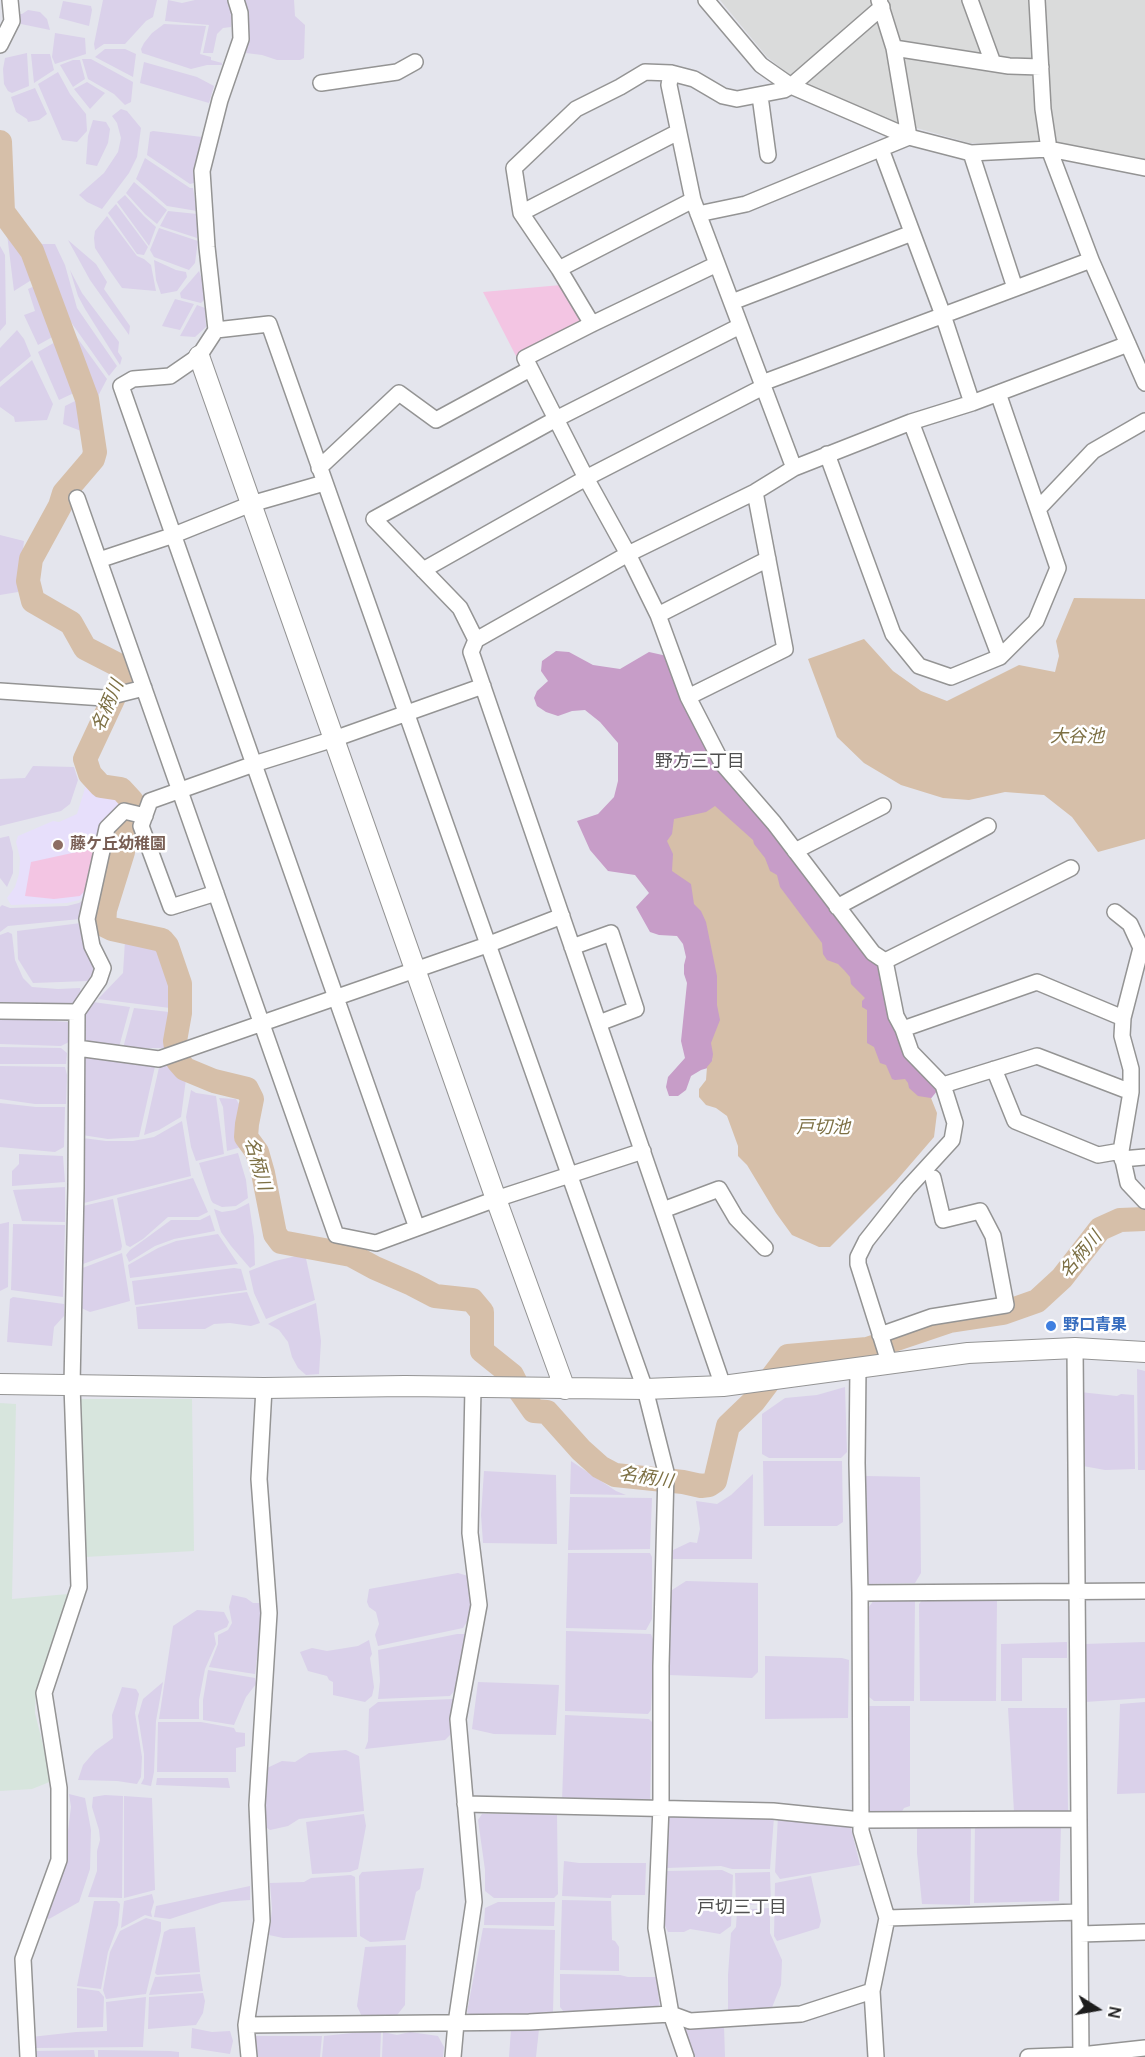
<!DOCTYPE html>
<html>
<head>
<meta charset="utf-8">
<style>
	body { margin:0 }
	#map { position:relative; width:1145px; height:2057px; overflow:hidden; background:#e4e5ed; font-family:Manrope,sans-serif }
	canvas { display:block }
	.north { position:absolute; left:1067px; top:1979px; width:60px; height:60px; -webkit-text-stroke:4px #fff; paint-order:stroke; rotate:101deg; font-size:16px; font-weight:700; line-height:24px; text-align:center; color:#1d1d1d }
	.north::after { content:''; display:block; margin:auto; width:21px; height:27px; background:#1d1d1d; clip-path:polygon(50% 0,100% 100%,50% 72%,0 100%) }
</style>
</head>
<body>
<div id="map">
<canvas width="1145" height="2057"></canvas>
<div class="north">N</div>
</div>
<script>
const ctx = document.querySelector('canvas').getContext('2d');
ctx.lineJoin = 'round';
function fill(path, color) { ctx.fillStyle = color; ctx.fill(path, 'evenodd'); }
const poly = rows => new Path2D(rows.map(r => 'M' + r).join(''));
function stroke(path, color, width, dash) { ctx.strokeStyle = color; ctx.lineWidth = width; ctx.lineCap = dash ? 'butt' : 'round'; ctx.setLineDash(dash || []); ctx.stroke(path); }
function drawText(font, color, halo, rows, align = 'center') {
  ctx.font = font + ' Manrope,"Noto Sans JP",sans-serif'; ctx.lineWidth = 5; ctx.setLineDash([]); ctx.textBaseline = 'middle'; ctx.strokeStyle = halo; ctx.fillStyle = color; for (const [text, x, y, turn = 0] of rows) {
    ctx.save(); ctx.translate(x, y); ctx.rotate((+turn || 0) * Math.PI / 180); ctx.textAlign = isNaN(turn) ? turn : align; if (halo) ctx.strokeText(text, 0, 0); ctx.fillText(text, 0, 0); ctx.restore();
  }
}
fill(poly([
	[720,0,1145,0,1145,161,1068,145,969,143,899,123,806,88,767,57]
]), '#dadbdb');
fill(poly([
	[79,1399,192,1399,194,1551,85,1557],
	[0,1403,16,1404,12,1599,68,1594,36,1691,35,1713,52,1781,32,1789,0,1791]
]), '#d7e5dd');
fill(poly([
	[86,785,118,796,123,802,104,826,89,893,79,900,67,903,11,905,7,898,15,887,19,874,20,858,16,842,18,836,53,821,59,822,77,814]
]), '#e7dffb');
fill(poly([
	[103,0,157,0,153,17,146,21,125,44,104,44,95,50,94,44],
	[168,0,182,3,195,0,227,0,232,15,231,27,223,28,217,34,213,53,203,53,209,25,165,21],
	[243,0,294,0,295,16,305,25,304,58,300,60,277,60,262,55,246,53,249,37,248,17],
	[63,1,91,6,92,10,89,26,59,18],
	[28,10,40,12,47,19,50,30,21,24,17,14,22,14],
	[164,24,206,26,200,54,211,57,211,60,222,63,222,65,207,65,191,69,142,53,141,49,144,43,152,33],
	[55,33,85,38,86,54,55,64,52,57],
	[105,49,125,49,136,54,133,77,95,57],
	[27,53,29,86,12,93,8,91,4,84,3,69,5,58],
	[31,54,50,54,54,70,34,83],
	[82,59,91,59,133,82,131,102,125,105,114,94,88,79],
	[73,60,80,60,85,79,73,87,60,65],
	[144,62,197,77,214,86,209,103,140,83],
	[58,72,70,94,86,114,87,131,77,142,62,140,38,84],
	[87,82,105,93,90,109,74,89],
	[35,88,47,114,39,120,28,122,27,119,16,112,11,97],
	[121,109,127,111,141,128,137,157,129,173,102,209,87,202,79,195,104,173,118,152,121,138,117,123,112,116],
	[93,120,106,122,110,129,108,143,97,166,86,164,88,136],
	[153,131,202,137,194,172,194,183,190,184,147,155,150,132],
	[145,158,190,188,193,188,197,211,167,206,136,179],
	[134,182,167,210,157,224,145,214,126,193],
	[125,195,144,216,156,227,149,246,117,202],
	[116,204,148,247,144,255,137,254,108,213],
	[168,211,197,214,197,238,160,226],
	[107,216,137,256,144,259,151,265,156,291,122,288,108,268,95,248,94,238,95,231],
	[159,228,198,241,195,263,189,270,154,257,150,250],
	[11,229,28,257,33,279,14,291,7,234],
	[68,240,96,264,107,282,104,289,130,326,129,335,90,280],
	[36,244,55,244,65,265,77,308,117,366,109,376,61,308,52,292],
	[0,246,5,255,6,324,0,331],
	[154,260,176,270,186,272,187,277,177,291,161,294,156,280],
	[70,270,82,293,119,342,118,352,122,358,120,365,85,309,78,296],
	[199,271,204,285,204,300,201,303,181,298,180,293],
	[37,285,56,335,38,345,24,315,35,311,28,289],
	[175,299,194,304,180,330,162,326],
	[197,305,205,308,206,327,195,337,180,336],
	[65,321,107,379,97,398,74,351,63,322],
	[17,330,24,339,31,356,0,382,0,348],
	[57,341,78,391,59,400,38,352],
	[32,360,53,404,47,420,15,422,14,417,0,407,0,387],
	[79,399,81,431,63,424,65,406],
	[0,535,24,541,18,592,0,595],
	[33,766,74,767,78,780,70,804,61,811,0,826,0,779,25,778],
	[9,836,13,852,13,873,7,887,0,878,0,838],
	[87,897,80,919,8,926,0,932,0,907,2,905,10,908,67,906,79,903],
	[81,923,94,970,88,981,33,983,18,959,17,931],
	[8,932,12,934,15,960,23,978,32,987,58,989,80,988,81,993,70,1007,0,1004,0,935],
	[125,941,155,946,162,953,171,993,170,1008,98,999,123,973],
	[93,1002,130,1007,119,1047,84,1043,83,1014],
	[134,1008,169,1012,165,1048,123,1048],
	[0,1017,68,1022,69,1042,61,1046,0,1044],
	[0,1047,61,1048,67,1053,66,1064,0,1064],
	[83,1056,156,1062,139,1137,108,1139,82,1135],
	[170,1061,173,1068,180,1076,186,1079,181,1117,159,1130,144,1135,160,1063],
	[0,1066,65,1067,67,1075,66,1104,35,1104,0,1099],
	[191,1090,196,1093,216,1096,224,1154,196,1161,191,1147,186,1117],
	[219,1098,236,1099,239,1104,237,1130,241,1147,227,1151,223,1107],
	[0,1103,36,1107,65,1107,64,1147,55,1152,0,1147],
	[182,1121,191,1176,80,1204,83,1138,106,1141,133,1141,154,1137],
	[238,1153,246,1180,248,1198,236,1206,222,1207,213,1203,211,1200,199,1163],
	[19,1154,63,1156,65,1182,12,1186,12,1171,19,1164],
	[193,1178,208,1212,198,1217,168,1217,143,1239,130,1247,126,1245,117,1198],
	[65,1187,65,1222,22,1221,13,1190],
	[113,1199,122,1246,121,1250,83,1264,80,1263,83,1206],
	[249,1203,254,1237,255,1265,250,1268,231,1246,221,1232,214,1209,222,1212,235,1210],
	[210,1215,215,1231,174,1239,155,1246,129,1262,126,1255,130,1250,171,1220,200,1220],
	[9,1222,8,1287,0,1291,0,1224],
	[13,1224,65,1225,63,1297,11,1290],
	[218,1234,238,1264,130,1278,128,1265,158,1248,176,1241],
	[122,1253,130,1301,90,1312,79,1307,80,1269],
	[305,1254,315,1300,266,1319,254,1293,249,1271,275,1261],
	[234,1268,241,1269,247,1290,135,1305,132,1281],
	[247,1292,260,1323,251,1326,230,1323,214,1324,205,1329,138,1329,136,1307],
	[13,1297,64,1304,64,1316,54,1327,52,1346,7,1342,10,1299],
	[316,1303,321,1341,319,1374,306,1375,298,1368,292,1357,288,1342,279,1330,268,1324,279,1318],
	[1137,1369,1145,1371,1145,1470,1138,1470],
	[845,1387,847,1452,841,1458,769,1458,762,1454,762,1414,785,1398,817,1395],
	[1080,1392,1117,1396,1121,1394,1134,1395,1135,1469,1105,1470,1083,1466],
	[571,1461,616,1491,626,1495,570,1494],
	[763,1461,842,1461,843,1522,837,1526,764,1526],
	[484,1471,556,1475,557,1544,483,1543,481,1515],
	[753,1474,752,1559,671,1559,671,1551,690,1542,697,1543,700,1529,696,1501,717,1504,731,1495],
	[866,1476,920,1477,921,1573,915,1583,868,1584,867,1581],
	[570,1497,652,1498,650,1549,568,1550],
	[568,1553,650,1553,652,1557,652,1619,646,1630,566,1628],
	[458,1573,468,1576,471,1611,470,1617,463,1628,378,1646,375,1635,379,1624,376,1612,369,1607,367,1602,369,1589],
	[686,1581,758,1583,758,1672,752,1678,668,1675,669,1592],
	[232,1595,246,1598,253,1603,260,1603,263,1611,255,1674,209,1667,218,1644,218,1635,228,1630,232,1623,229,1607],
	[924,1598,997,1599,996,1701,920,1701,919,1604],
	[874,1600,915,1600,914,1701,874,1701,868,1696,866,1611],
	[197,1610,224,1612,229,1622,227,1627,214,1633,216,1644,205,1669,199,1700,199,1719,159,1719,173,1626],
	[566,1631,651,1634,654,1642,651,1710,648,1714,565,1711],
	[457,1634,467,1634,456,1689,450,1696,378,1699,380,1681,378,1650],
	[369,1640,372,1654,370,1658,374,1687,372,1696,365,1702,333,1695,333,1682,329,1680,327,1676,308,1671,300,1652,312,1648,327,1651,358,1646],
	[1067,1642,1067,1658,1022,1658,1022,1701,1001,1701,1001,1644],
	[1145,1642,1145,1698,1085,1702,1084,1644],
	[765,1656,842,1658,849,1660,848,1718,765,1719],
	[208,1670,255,1678,256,1684,246,1697,234,1725,203,1720,203,1700],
	[163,1682,156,1721,154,1772,151,1786,141,1784,144,1778,144,1754,138,1716,143,1699],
	[478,1682,559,1685,556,1735,494,1734,472,1729],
	[122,1687,136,1689,139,1694,135,1713,142,1757,141,1777,137,1784,117,1781,78,1780,83,1765,95,1751,113,1738,112,1715],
	[454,1699,452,1729,450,1735,445,1740,365,1749,368,1741,369,1709,378,1702],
	[1145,1702,1145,1793,1117,1794,1120,1704],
	[867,1706,910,1706,910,1806,904,1808,900,1815,877,1816,868,1812],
	[1008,1708,1067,1708,1068,1812,1014,1812],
	[565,1715,649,1719,652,1722,650,1802,562,1801],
	[158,1722,201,1722,234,1728,236,1732,245,1733,245,1746,236,1748,236,1772,157,1772],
	[346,1750,359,1756,364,1811,299,1819,288,1826,270,1830,264,1826,267,1768,282,1761,295,1762,309,1753],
	[157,1778,228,1778,230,1788,156,1785],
	[69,1794,85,1798,91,1830,90,1869,79,1902,49,1919,44,1917,65,1855,71,1807],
	[105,1795,123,1796,122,1898,88,1897,97,1871,97,1851,100,1840,99,1830,92,1807,93,1797],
	[124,1796,152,1798,155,1890,124,1898],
	[364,1814,366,1826,358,1869,350,1872,312,1874,306,1822],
	[482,1814,557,1814,558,1894,554,1898,494,1898,485,1891,485,1870,478,1820],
	[672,1816,774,1817,770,1869,732,1869,721,1866,667,1868,668,1819],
	[778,1816,833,1823,851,1828,860,1865,780,1879,775,1872],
	[975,1825,1061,1825,1059,1901,974,1903],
	[917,1826,971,1826,970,1905,922,1904,917,1853],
	[564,1861,579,1863,646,1863,645,1895,612,1895,611,1898,562,1896],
	[424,1868,420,1889,416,1892,405,1940,370,1942,360,1936,359,1876,362,1872],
	[722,1870,733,1875,731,1926,720,1934,690,1929,684,1932,668,1932,664,1924,667,1871],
	[770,1872,771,1904,736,1905,735,1873],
	[351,1875,355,1877,357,1937,283,1938,269,1935,272,1909,270,1883,304,1882,311,1878],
	[811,1876,821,1921,819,1928,777,1941,774,1936,775,1883],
	[250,1886,250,1900,222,1902,170,1919,154,1917,156,1906],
	[152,1894,154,1902,151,1912,152,1917,145,1915,121,1928,124,1901],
	[562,1900,611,1901,612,1940,615,1941,619,1947,619,1971,560,1970],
	[94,1901,117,1901,120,1904,118,1925,108,1952,101,1989,77,1986],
	[498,1902,555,1902,554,1926,484,1925,485,1908],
	[770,1908,770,1933,782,1960,781,1985,771,2010,728,2015,728,1975,731,1933,736,1927,737,1910],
	[146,1918,161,1922,161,1931,146,1994,106,1999,103,1990,110,1952,120,1931],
	[195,1927,200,1972,157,1975,155,1973,164,1932,170,1929],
	[483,1928,555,1930,553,2012,549,2017,473,2018,467,2012],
	[406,1945,405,2005,394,2019,363,2019,357,2006,365,1947],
	[200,1974,203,1991,149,1995,155,1977],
	[560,1974,620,1975,628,1977,657,1977,660,2011,567,2016,560,2007],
	[77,1988,99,1991,104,1997,103,2027,77,2028],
	[203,1993,205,2001,203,2013,196,2025,148,2029,149,1997],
	[146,1997,143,2047,34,2048,31,2037,76,2032,107,2031,106,2002],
	[724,2026,725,2057,691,2057,681,2027,705,2029],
	[192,2028,212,2032,230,2031,233,2041,230,2054,191,2048],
	[539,2029,536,2057,509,2057,511,2030],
	[362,2032,381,2032,380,2057,322,2057,324,2036],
	[383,2032,397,2035,410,2032,438,2036,444,2047,443,2057,382,2057],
	[254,2036,322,2036,320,2057,255,2057],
	[94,2050,95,2057,35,2057,35,2051],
	[98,2050,170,2051,179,2052,179,2057,98,2057]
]), '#dad1ea');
fill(poly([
	[556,651,569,652,593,665,620,669,649,652,667,656,720,767,880,964,890,1012,934,1083,937,1091,929,1101,922,1102,896,1087,695,883,710,922,717,954,722,1016,711,1067,701,1070,691,1076,686,1090,678,1096,669,1096,666,1087,668,1077,685,1058,681,1041,687,983,684,974,684,965,686,957,683,944,677,936,659,935,650,932,636,907,649,893,635,875,608,871,590,850,577,821,598,814,614,797,618,781,618,743,600,722,585,710,572,711,558,716,546,712,537,706,534,698,537,691,548,681,541,671,542,661]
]), '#c79dc8');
fill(poly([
	[561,285,580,318,579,324,516,356,483,292],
	[95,848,86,889,80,896,54,899,25,896,31,862]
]), '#f3c5e3');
fill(poly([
	[1074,598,1145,599,1145,839,1098,852,1072,817,1044,795,1005,792,969,800,943,798,901,785,864,763,837,737,808,659,864,639,893,671,921,691,947,701,1019,665,1055,672,1059,656,1056,641],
	[715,806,753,840,754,844,765,858,770,871,777,875,780,887,822,943,823,954,827,960,838,964,844,970,850,977,851,984,865,998,862,1001,862,1007,867,1010,867,1043,874,1047,880,1063,886,1065,892,1079,895,1080,905,1079,908,1083,909,1088,918,1096,931,1098,937,1113,934,1137,896,1181,830,1247,819,1247,792,1235,776,1213,747,1165,738,1156,738,1146,727,1116,716,1108,706,1105,699,1097,699,1089,706,1080,707,1067,712,1061,713,1054,711,1043,720,1020,717,1005,717,976,706,922,701,911,694,904,691,884,672,871,673,854,667,841,672,834,674,819,706,812]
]), '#d6bfa9');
stroke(poly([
	[0,142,3,212,32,251,87,399,95,452,93,459,64,493,60,506,31,559,28,581,33,601,71,623,85,648,122,667,123,678,85,759,90,774,101,786,121,789,132,801,125,825,123,852,105,910,104,925,112,929,162,940,167,946,180,984,180,1013,175,1041,178,1061,185,1069,214,1081,247,1089,252,1099,247,1124,246,1137,257,1152,263,1173,275,1234,281,1242,351,1255,375,1268,412,1284,435,1296,472,1300,482,1312,482,1351,512,1375,520,1391,534,1411,547,1412,581,1450,600,1467,615,1475,683,1482,701,1486,709,1485,715,1481,728,1426,754,1401,788,1356,867,1349,950,1321,1003,1313,1037,1301,1062,1278,1100,1229,1120,1220,1145,1219]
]), '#d6bfa9', 24);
const minor = poly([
	[236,0,240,13,241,39,220,100,202,171,207,247,216,330,199,356,170,376,133,379,121,386,417,1228],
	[706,0,761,65,791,86,909,137,971,153,1049,149,1145,168],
	[879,0,894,48,909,137],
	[970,0,993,63],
	[1037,0,1043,109,1049,149,1091,260,1145,383],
	[0,45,12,21,10,0],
	[894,48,1009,66,1041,67],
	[671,73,669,85,693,200,794,468],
	[321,83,397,72,415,62],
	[760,96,768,155],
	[881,149,943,315,972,403],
	[971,153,1015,288],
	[521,213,678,132],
	[698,214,746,204,909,137],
	[717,264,592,324,525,358,586,478,628,554,658,615,688,697,722,763,774,823,873,953,885,961,896,1016,903,1029,911,1052,943,1085,955,1123,952,1140,907,1189,866,1241,858,1257,858,1264,889,1362],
	[559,269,693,200],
	[732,302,912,233],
	[592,324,559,269,521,213,514,168,576,109,620,87,645,72,671,73,694,79,723,96,737,99,784,90,791,86,882,7],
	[216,330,269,324,645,1389,666,1472,661,1666,661,1807,656,1928,671,2014,686,2057],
	[762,383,1091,260],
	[911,422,1000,657],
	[827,454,893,634,919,666,951,677,1000,657,1036,621,1058,568,998,393],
	[319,468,399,393,436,420,530,369],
	[77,498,336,1235,376,1243,496,1199,643,1151],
	[1038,509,1093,451,1145,421],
	[99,560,174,535,251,504,324,483],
	[423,570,586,478,763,387],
	[658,615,768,559],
	[476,640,460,608,374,519,556,419,740,326],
	[0,691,104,698,144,688],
	[688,697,785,649,755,492],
	[795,851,883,806],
	[216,893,171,907,141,826,150,801,254,764,334,739,483,686],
	[837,907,988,826],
	[1115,912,1130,924,1141,948,1123,1018,1122,1036,1131,1069,1131,1092,1121,1151,1128,1183,1145,1201],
	[572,947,611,933,636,1009,599,1023],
	[885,961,1071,868],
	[0,1011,77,1012],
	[903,1029,1037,982,1123,1018],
	[77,1048,159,1059,487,945,562,916],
	[994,1069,1015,1121,1098,1155,1121,1151],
	[943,1085,1037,1056,1131,1092],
	[1122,1159,1145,1157],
	[663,1210,719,1189,736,1218,765,1248],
	[880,1335,931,1317,1006,1305,993,1236,980,1211,943,1220,933,1178],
	[1075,1348,1081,2057],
	[858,1367,857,1463,860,1593,861,1831,887,1918,872,1991,876,2057],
	[723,1386,471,652,476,640,628,554,755,492,794,468,911,422,972,403,1128,344],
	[860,1593,1145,1591],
	[465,1804,773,1811,861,1820,1078,1819],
	[887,1918,1079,1912],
	[1080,1934,1145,1932],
	[246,2025,529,2022,671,2014,690,2021,801,2014,872,1991],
	[28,2057,23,1959,59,1860,59,1788,44,1693,79,1587,72,1385,76,1188,77,1012,99,980,103,968,92,946,87,919,107,828,124,811,145,816],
	[249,2057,246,2025,262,1921,257,1805,269,1613,259,1479,264,1388],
	[453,2057,456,2023,474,1902,458,1719,479,1605,470,1533,473,1388],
	[1028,2057,1081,2055,1145,2048]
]);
const tertiary = poly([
	[199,356,496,1199,565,1389],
	[0,1384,264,1388,405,1386,645,1389,723,1386,968,1353,1075,1348,1145,1352]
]);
stroke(minor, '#949494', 18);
stroke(tertiary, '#949494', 22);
stroke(minor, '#fff', 15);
stroke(tertiary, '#fff', 20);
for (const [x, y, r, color] of [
	[58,845,6,"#8d6e63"],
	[1051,1326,6,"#3f7fe0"]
]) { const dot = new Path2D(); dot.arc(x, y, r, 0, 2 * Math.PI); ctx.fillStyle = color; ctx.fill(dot); stroke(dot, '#fff', 2); }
drawText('bold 16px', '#785e54', '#fff', [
	["藤ケ丘幼稚園",70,845]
], 'left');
drawText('bold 16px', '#366cbe', '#fff', [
	["野口青果",1063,1326]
], 'left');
drawText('italic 18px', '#7d7044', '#fff', [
	["名柄川",108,706,-67],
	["大谷池",1077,737],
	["戸切池",823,1128],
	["名柄川",257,1164,74],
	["名柄川",1081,1255,-50],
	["名柄川",646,1478,9]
]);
drawText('18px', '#505050', '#fff', [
	["野方三丁目",700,762],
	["戸切三丁目",742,1908]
]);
</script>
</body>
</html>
